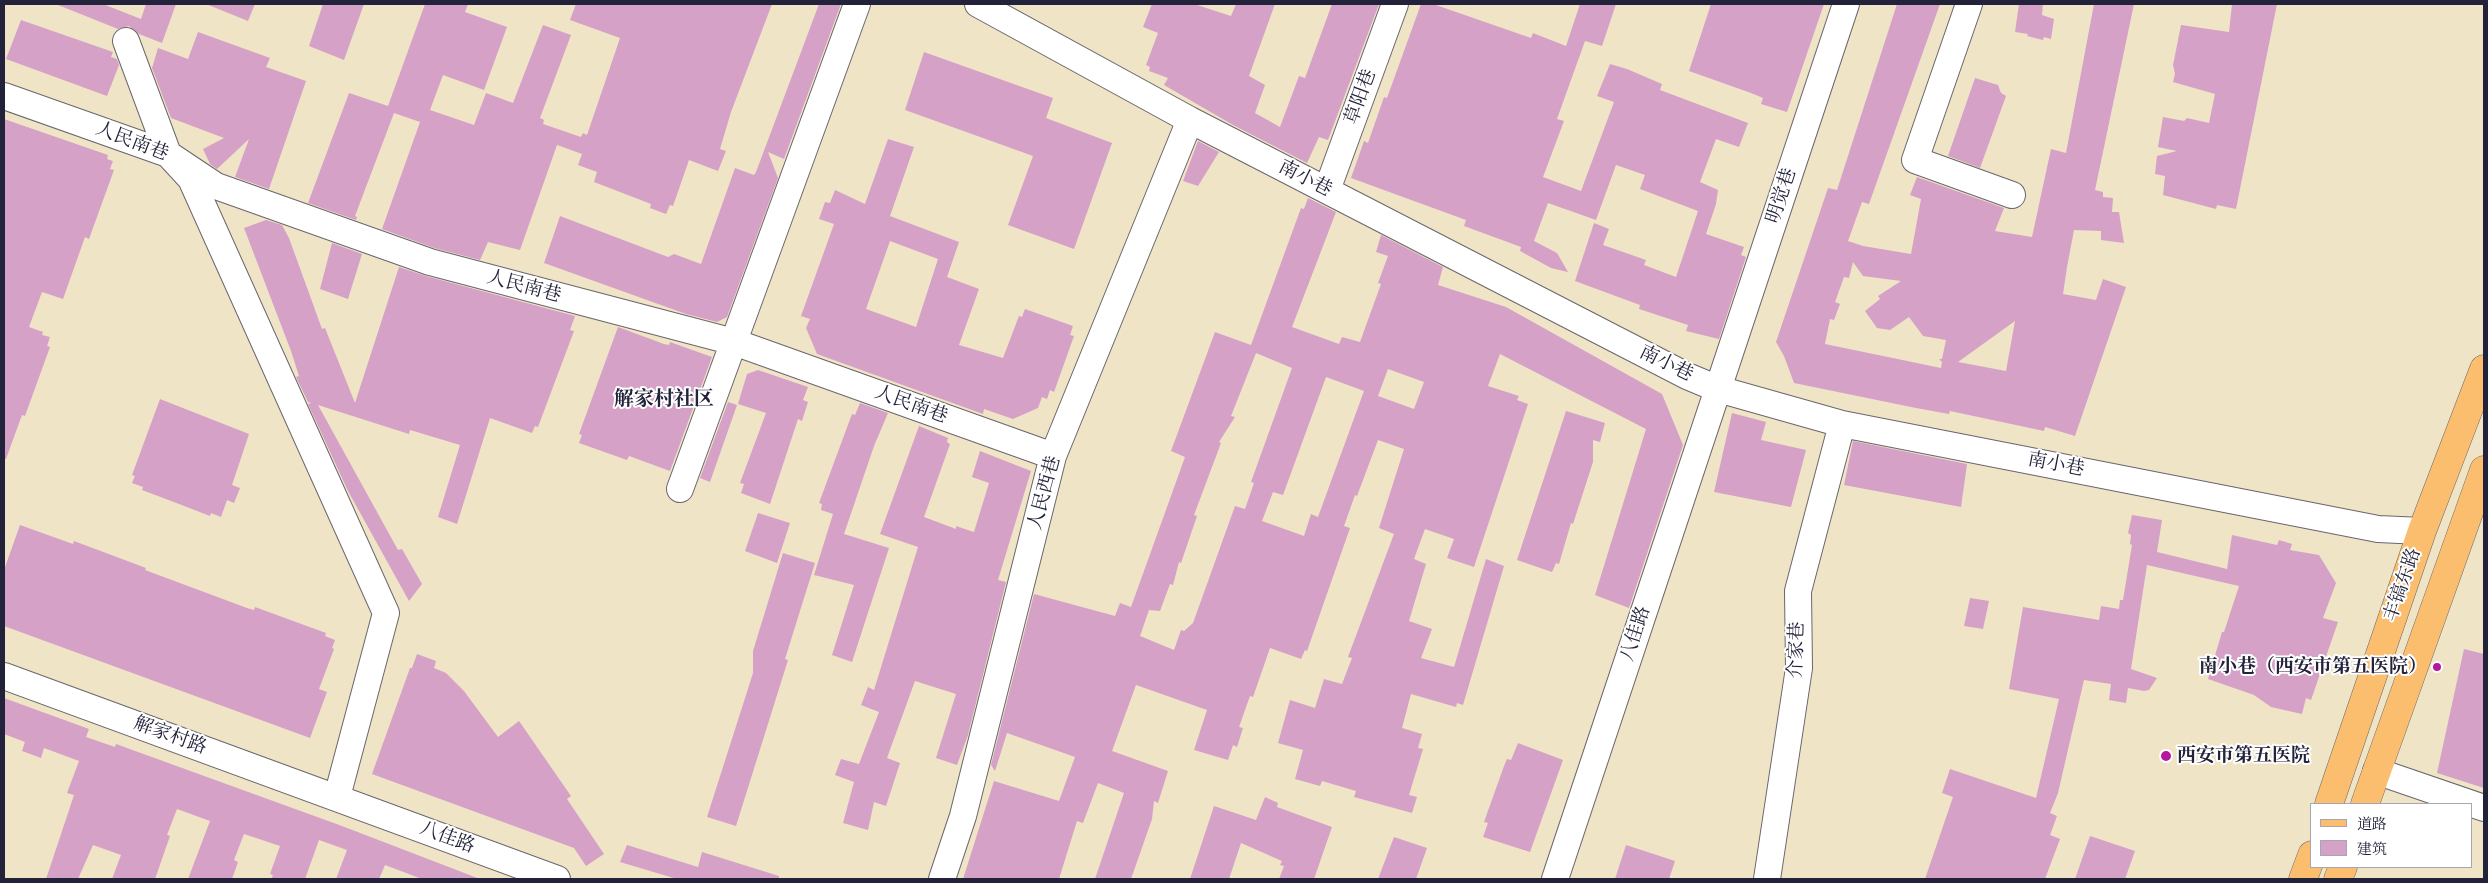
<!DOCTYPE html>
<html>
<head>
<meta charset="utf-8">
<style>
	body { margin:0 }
	#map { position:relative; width:2488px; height:883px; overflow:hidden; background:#f0e4c7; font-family:"Gentium Book Plus","Noto Serif SC",serif }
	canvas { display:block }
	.frame { position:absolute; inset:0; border:5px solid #22223b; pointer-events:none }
	.legend { position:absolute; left:2310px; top:803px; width:162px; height:65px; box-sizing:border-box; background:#fff; border:1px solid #a7a7b1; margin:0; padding:6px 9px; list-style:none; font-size:15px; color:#22223b }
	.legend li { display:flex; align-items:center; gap:10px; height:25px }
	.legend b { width:25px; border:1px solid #a7a7b1 }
</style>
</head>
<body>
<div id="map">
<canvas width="2488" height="883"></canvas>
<div class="frame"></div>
<ul class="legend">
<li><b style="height:6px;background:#fabe6e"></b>道路</li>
<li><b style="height:14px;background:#d5a1c7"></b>建筑</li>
</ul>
</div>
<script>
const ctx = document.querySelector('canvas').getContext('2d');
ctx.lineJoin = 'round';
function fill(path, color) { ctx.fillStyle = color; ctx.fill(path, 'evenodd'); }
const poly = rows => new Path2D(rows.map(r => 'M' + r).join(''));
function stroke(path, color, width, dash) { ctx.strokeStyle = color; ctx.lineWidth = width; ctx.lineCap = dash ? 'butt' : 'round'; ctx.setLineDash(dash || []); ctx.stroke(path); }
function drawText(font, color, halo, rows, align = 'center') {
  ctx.font = font + ' "Gentium Book Plus","Noto Serif SC",serif'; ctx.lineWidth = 4; ctx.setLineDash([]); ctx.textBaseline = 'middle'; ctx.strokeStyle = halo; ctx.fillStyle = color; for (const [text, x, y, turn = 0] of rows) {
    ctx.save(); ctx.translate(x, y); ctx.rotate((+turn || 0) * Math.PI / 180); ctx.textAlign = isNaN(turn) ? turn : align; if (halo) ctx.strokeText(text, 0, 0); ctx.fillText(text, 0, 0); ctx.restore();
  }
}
fill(poly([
	[103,4,141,19,146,4,176,4,162,43,139,34,129,26,118,29,58,5],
	[206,4,255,4,248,21],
	[323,4,364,4,344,60,309,46],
	[425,4,468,4,465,12,507,27,484,90,443,75,430,110,474,125,486,93,513,103,543,25,571,35,540,118,544,120,543,124,581,137,583,133,587,135,620,38,570,20,576,4,772,4,731,112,720,149,726,151,718,171,689,160,673,206,670,205,666,214,650,208,651,204,594,182,597,172,578,165,582,154,557,145,520,250,488,242,480,260,434,248,382,229,420,122,394,113,355,216,357,217,356,220,308,203,349,93,388,106],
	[819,4,841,4,784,159,768,152,778,178,727,317,717,322,686,314,544,263,560,216,668,257,674,254,701,264,735,168,754,175,756,172],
	[1152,4,1194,4,1231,16,1236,4,1275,4,1249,76,1265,85,1255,113,1280,127,1299,76,1305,78,1332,4,1379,4,1328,140,1319,137,1307,163,1233,125,1164,85,1168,78,1149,71,1150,67,1146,65,1158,33,1143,27],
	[1421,4,1433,4,1531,38,1533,33,1566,46,1580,4,1616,4,1602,46,1585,41,1557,119,1564,121,1543,177,1581,191,1614,102,1597,96,1610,64,1627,69,1662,84,1660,90,1748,123,1739,147,1716,139,1700,182,1718,190,1716,204,1706,234,1744,247,1741,255,1746,257,1719,339,1686,331,1688,325,1639,309,1640,305,1575,281,1594,223,1609,229,1603,245,1646,260,1644,265,1676,277,1698,211,1640,189,1645,175,1616,165,1596,220,1548,203,1534,241,1557,253,1568,272,1551,268,1520,251,1521,247,1464,226,1466,220,1351,178,1364,141,1368,143,1384,97,1387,98],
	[1711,4,1824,4,1787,112,1761,104,1763,98,1751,93,1689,71],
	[1897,4,1940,4,1869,204,1862,202,1848,241,1863,246,1911,254,1921,199,1910,195,1917,177,2004,208,1995,231,2032,237,2051,149,2066,153,2094,4,2134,4,2095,190,2103,192,2103,197,2113,198,2112,212,2119,212,2124,243,2101,240,2101,231,2074,230,2067,267,2063,294,2096,300,2103,279,2126,287,2075,436,2045,427,2044,431,1950,411,1949,414,1916,408,1794,383,1784,356,1776,342,1828,188,1837,190],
	[1853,262,1863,276,1901,281,1878,296,1880,299,1865,311,1877,328,1890,330,1909,317,1923,336,1946,340,1942,359,1939,359,1942,362,1941,368,1825,344,1830,319,1834,320,1840,304,1835,302,1844,277,1849,278],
	[2015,321,2006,371,1958,362],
	[2019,4,2043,4,2042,15,2054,19,2051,39,2044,37,2043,40,2027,36,2028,34,2015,32],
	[2232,4,2277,4,2236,209,2217,205,2216,209,2163,195,2165,176,2155,174,2157,156,2177,151,2158,147,2163,117,2184,121,2187,118,2209,123,2215,94,2173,82,2175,74,2173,65,2181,25,2229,32],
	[21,20,113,52,111,57,117,59,119,65,107,96,6,59],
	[198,32,270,58,266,67,306,81,269,189,235,177,249,139,217,169,210,164,203,149,224,138,171,118,152,68,158,48,188,59],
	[924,52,1053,98,1046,118,1112,143,1074,249,1008,225,1033,156,905,110],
	[1975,78,1998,85,2001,93,2006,96,1980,168,1948,156],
	[4,119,108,155,107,159,113,161,110,169,114,170,89,239,85,237,63,299,42,292,29,327,43,332,42,335,50,337,47,346,50,347,25,416,22,415,6,459,4,459],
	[888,139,914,147,890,216,959,242,947,277,979,289,959,345,1003,358,1019,316,1022,317,1025,309,1073,326,1070,335,1074,336,1054,392,1050,390,1047,399,1042,397,1038,408,1013,419,984,409,983,414,817,354,806,328,810,319,801,316,834,224,819,219,825,202,830,203,835,190,865,204],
	[890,241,938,259,916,327,866,309],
	[1198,141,1219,152,1198,186,1183,181],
	[1308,198,1336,212,1292,327,1339,344,1342,337,1360,342,1381,284,1378,283,1388,256,1376,252,1381,235,1443,267,1438,285,1506,307,1662,394,1683,445,1629,608,1595,595,1646,429,1500,354,1488,386,1519,396,1517,400,1528,404,1474,567,1447,558,1454,539,1425,529,1414,559,1426,564,1409,621,1432,629,1421,658,1454,667,1486,559,1504,566,1463,705,1457,703,1456,707,1411,694,1402,728,1422,734,1418,748,1423,749,1409,795,1417,797,1412,813,1354,797,1356,791,1322,781,1320,786,1295,779,1303,750,1278,743,1290,700,1315,708,1324,679,1342,684,1352,658,1348,657,1394,534,1379,528,1404,449,1378,440,1357,496,1355,495,1344,526,1350,528,1307,651,1305,650,1301,659,1270,648,1253,697,1250,696,1239,727,1243,728,1237,747,1233,745,1228,760,1194,750,1207,710,1136,685,1112,751,1168,771,1158,803,1154,801,1152,819,1131,879,1095,879,1124,793,1098,783,1083,823,1077,821,1059,879,963,879,994,781,1059,801,1075,757,1007,733,995,771,991,765,1034,594,1115,616,1120,603,1131,607,1185,457,1171,451,1215,332,1251,345,1301,208,1304,209],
	[1256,353,1292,368,1251,482,1254,483,1245,509,1235,506,1193,623,1184,631,1181,630,1174,650,1140,636,1149,610,1160,611,1170,584,1173,585,1179,562,1181,563,1197,516,1194,515,1221,443,1219,442,1235,417,1231,416],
	[1388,369,1424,382,1414,409,1378,396],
	[1326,377,1364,391,1318,517,1311,514,1304,536,1262,521,1273,492,1283,495],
	[266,220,282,225,289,238,322,329,325,328,355,403,399,267,426,276,575,316,570,330,574,331,538,427,535,426,532,433,490,418,457,524,438,517,460,445,410,430,409,434,318,405,398,550,402,549,422,584,409,601,348,491,308,404,311,403,308,402,296,377,299,376,291,351,244,228],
	[332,243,362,254,348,299,320,289],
	[618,327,664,344,669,345,670,342,712,357,670,471,629,456,627,460,579,443,582,435,579,434],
	[758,370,808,387,803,400,808,402,802,421,798,419,770,504,741,493,744,484,740,483,766,413,738,404,747,374],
	[160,399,249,434,232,485,240,488,234,503,227,500,221,517,211,513,210,516,179,504,142,490,143,487,132,483,135,476,132,475],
	[728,402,737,405,710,482,700,478],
	[860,403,888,413,874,446,844,534,889,548,852,662,832,655,854,585,814,575,833,514,821,510,822,504,819,503,852,414,855,415],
	[1566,411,1605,423,1600,442,1593,440,1593,462,1573,524,1571,523,1559,564,1556,563,1552,572,1517,560],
	[1732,413,1766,422,1761,440,1806,450,1791,507,1714,492],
	[919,426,948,438,947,442,950,444,924,517,956,529,956,526,974,532,989,483,972,477,980,451,1031,471,998,580,1006,582,968,735,957,765,936,758,956,694,915,681,887,758,900,763,886,806,874,802,868,830,843,823,854,782,835,775,841,759,859,764,879,712,861,705,868,687,874,690,918,547,880,534],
	[1853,441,1967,464,1961,507,1844,485],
	[758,513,790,523,777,563,745,551],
	[2132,515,2162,520,2157,552,2227,569,2232,535,2277,545,2279,540,2292,544,2290,550,2319,555,2336,583,2323,618,2338,622,2311,700,2306,698,2302,714,2271,707,2254,695,2208,679,2222,632,2224,632,2239,586,2147,565,2131,669,2157,678,2149,690,2144,691,2128,688,2126,703,2109,700,2111,684,2084,680,2058,793,2050,813,2057,816,2050,835,2060,839,2045,879,1925,879,1953,797,1942,793,1950,769,2036,798,2059,699,2009,689,2023,607,2099,620,2101,606,2119,609,2120,600,2123,600,2132,545,2130,544,2131,535,2128,533],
	[20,525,73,544,74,541,146,568,145,570,247,608,254,610,255,607,326,633,325,636,335,640,332,648,334,649,319,689,327,692,310,738,4,626,4,570],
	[783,553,815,563,785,659,788,660,736,826,707,817,753,673,753,651],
	[1970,598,1989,601,1983,629,1964,626],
	[2464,649,2484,654,2484,788,2437,773],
	[417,654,436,661,434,668,446,673,464,691,498,737,519,721,571,796,567,799,604,854,586,866,574,848,372,774,410,668,412,668],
	[4,698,89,729,86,737,115,747,116,744,342,826,480,879,422,879,385,865,379,879,336,879,347,850,319,840,305,879,271,879,273,875,270,874,280,846,244,834,234,860,238,862,232,879,188,879,210,821,177,809,167,835,170,836,155,879,112,879,121,855,93,845,78,879,46,879,74,795,67,793,79,761,44,748,41,758,22,751,25,742,4,734],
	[1518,743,1563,760,1530,852,1483,837,1488,823,1484,822,1504,766,1507,759,1511,760],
	[1265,797,1278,803,1277,807,1332,827,1314,879,1279,879,1284,866,1280,865,1282,861,1241,843,1229,879,1190,879,1214,806,1256,820],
	[2090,836,2135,851,2125,879,2075,879],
	[1394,837,1427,848,1416,879,1378,879],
	[627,845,698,867,702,852,779,876,779,879,677,879,620,862],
	[1626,845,1675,861,1669,879,1615,879]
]), '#d5a1c7');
const minor = poly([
	[978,4,1190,120,1687,376,1718,389,1842,424,2378,529,2422,531],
	[1969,4,1915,160,2012,195],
	[126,41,168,154,191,179,386,613,337,797],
	[4,96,168,154,216,186,430,262,734,342,1053,456],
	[1327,190,1395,4],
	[680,489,857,4],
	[4,676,557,879],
	[2376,771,2484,808],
	[942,879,963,816,1053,456,1190,120],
	[1555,879,1846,4],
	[1767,879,1799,668,1798,591,1842,424]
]);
const major = poly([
	[2329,804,2422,531,2484,369],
	[2365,804,2484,470],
	[2303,879,2312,855],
	[2338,879,2343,867]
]);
stroke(minor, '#6a666c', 28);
stroke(major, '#6a666c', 29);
stroke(minor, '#fff', 26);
stroke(major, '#fabe6e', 28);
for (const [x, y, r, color] of [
	[2437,667,5,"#b5179e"],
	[2166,756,6,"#b5179e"]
]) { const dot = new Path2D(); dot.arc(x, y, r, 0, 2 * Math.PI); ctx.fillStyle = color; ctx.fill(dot); stroke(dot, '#fff', 2); }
drawText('19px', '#22223b', '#fff', [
	["草阳巷",1361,97,-70],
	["人民南巷",132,142,21],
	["南小巷",1305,179,27],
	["明觉巷",1782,196,-72],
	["人民南巷",524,287,15],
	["南小巷",1666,364,26],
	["人民南巷",911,405,20],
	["南小巷",2056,465,11],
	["人民西巷",1045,493,-75],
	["丰镐东路",2403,585,-71],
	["八佳路",1636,634,-72],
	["介家巷",1797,650,-88],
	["解家村路",170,736,20],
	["八佳路",447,838,21]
]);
drawText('bold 19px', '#22223b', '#fff', [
	["南小巷（西安市第五医院）",2427,667],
	["西安市第五医院",2177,756,"left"]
], 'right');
drawText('bold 20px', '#22223b', '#fff', [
	["解家村社区",664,400]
]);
</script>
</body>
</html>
